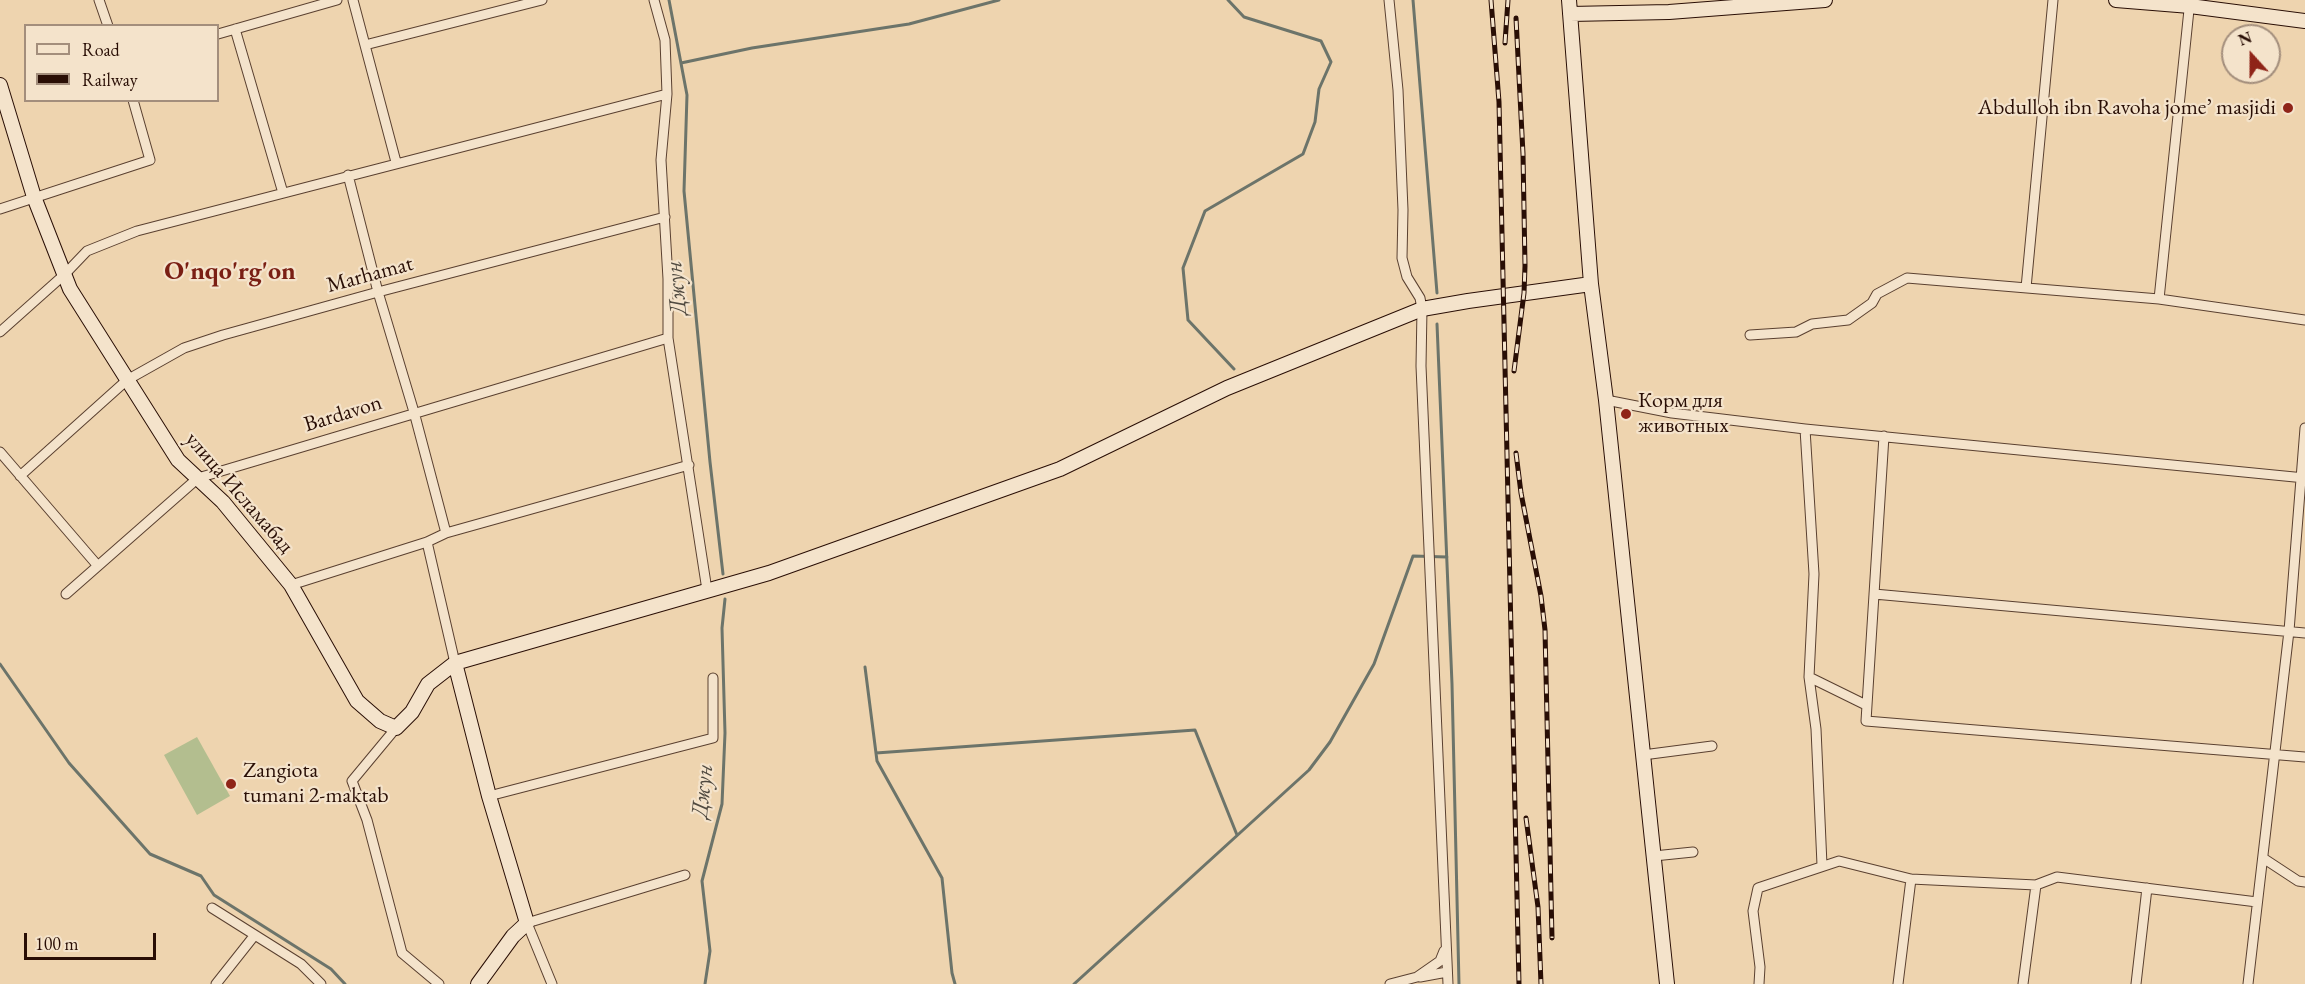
<!DOCTYPE html>
<html>
<head>
<meta charset="utf-8">
<style>
	body { margin:0 }
	#map { position:relative; width:2305px; height:984px; overflow:hidden; background:#eed4af; font-family:"EB Garamond",serif }
	canvas { display:block }
	.legend { position:absolute; left:24px; top:24px; width:195px; height:78px; box-sizing:border-box; background:#f4e3cb; border:2px solid #a38e7c; margin:0; padding:8px 10px; list-style:none; font-size:18px; color:#290e05 }
	.legend li { display:flex; align-items:center; gap:12px; height:30px }
	.legend b { width:30px; border:2px solid #a38e7c }
	.north { position:absolute; left:2221px; top:24px; width:60px; height:60px; box-sizing:border-box; background:#f4e3cb; border:2px solid #a38e7c; border-radius:50%; rotate:339deg; font-size:16px; font-weight:700; line-height:24px; text-align:center; color:#290e05 }
	.north::after { content:''; display:block; margin:auto; width:21px; height:27px; background:#8f2418; clip-path:polygon(50% 0,100% 100%,50% 72%,0 100%) }
	.scale { position:absolute; left:24px; top:933px; width:132px; height:27px; box-sizing:border-box; border:3px solid #290e05; border-top:0; padding-left:8px; font-size:18px; line-height:21px; white-space:nowrap; color:#290e05; -webkit-text-stroke:4px #f4e3cb; paint-order:stroke }
</style>
</head>
<body>
<div id="map">
<canvas width="2305" height="984"></canvas>
<ul class="legend">
<li><b style="height:8px;background:#f4e3cb"></b>Road</li>
<li><b style="height:8px;background:#290e05"></b>Railway</li>
</ul>
<div class="north">N</div>
<div class="scale">100 m</div>
</div>
<script>
const ctx = document.querySelector('canvas').getContext('2d');
ctx.lineJoin = 'round';
function fill(path, color) { ctx.fillStyle = color; ctx.fill(path, 'evenodd'); }
const poly = rows => new Path2D(rows.map(r => 'M' + r).join(''));
function stroke(path, color, width, dash) { ctx.strokeStyle = color; ctx.lineWidth = width; ctx.lineCap = dash ? 'butt' : 'round'; ctx.setLineDash(dash || []); ctx.stroke(path); }
function drawText(font, color, halo, rows, align = 'center') {
  ctx.font = font + ' "EB Garamond",serif'; ctx.lineWidth = 4.5; ctx.setLineDash([]); ctx.textBaseline = 'middle'; ctx.strokeStyle = halo; ctx.fillStyle = color; for (const [text, x, y, turn = 0] of rows) {
    ctx.save(); ctx.translate(x, y); ctx.rotate((+turn || 0) * Math.PI / 180); ctx.textAlign = isNaN(turn) ? turn : align; if (halo) ctx.strokeText(text, 0, 0); ctx.fillText(text, 0, 0); ctx.restore();
  }
}
fill(poly([
	[197,737,230,796,197,815,164,755]
]), '#b3be8f');
stroke(poly([
	[669,0,687,95,684,191,710,462,723,574],
	[1228,0,1244,17,1321,41,1331,62,1319,89,1315,122,1303,154,1205,211,1183,268,1188,320,1234,369],
	[1413,0,1437,293],
	[681,63,752,48,909,24,999,0],
	[1437,324,1452,684,1459,984],
	[0,664,69,763,150,854,201,876,214,895,331,969,345,984],
	[865,667,877,761,942,878,952,973,955,984],
	[876,753,1195,730,1237,835],
	[705,984,710,951,702,881,722,804,725,733,722,628,725,599],
	[1074,984,1309,770,1330,742,1374,664,1413,556,1447,557]
]), '#6c746a', 3);
const street = poly([
	[99,0,108,26],
	[353,0,396,162],
	[654,0,665,40,667,94,661,160,668,279,668,338,707,590],
	[1389,0,1398,90,1403,210,1402,258,1407,277,1420,298,1422,309,1421,366,1448,984],
	[235,29,283,193],
	[218,34,337,0],
	[365,45,542,0],
	[348,175,378,292,414,412,446,533],
	[0,209,150,160,133,100],
	[2026,288,2053,0],
	[2159,299,2190,0],
	[0,332,65,274,87,251,137,231,667,94],
	[1750,335,1796,332,1812,324,1848,320,1872,303,1877,294,1907,278,2159,299,2305,320],
	[1606,400,1672,413,1805,429,2305,478],
	[1805,429,1814,574,1809,677,1816,729,1822,865],
	[1884,436,1866,721,2305,757],
	[0,452,98,566],
	[20,476,127,380,184,348,223,335,378,292,665,217],
	[427,542,455,663],
	[291,585,427,542,446,533,689,465],
	[66,594,198,478,668,338],
	[1874,594,2305,633],
	[1809,677,1866,705],
	[396,728,352,781,367,820,402,953,439,984],
	[1643,755,1712,746],
	[489,796,713,738,713,678],
	[1654,856,1693,852],
	[2263,858,2298,881,2305,882],
	[212,908,301,964,321,984],
	[1420,977,1447,972],
	[216,984,254,936],
	[552,984,527,923,685,875],
	[1390,984,1417,977,1440,961,1444,951],
	[1759,984,1760,967,1753,911,1758,888,1839,861,1911,879,2036,885,2057,877,2257,902],
	[1898,984,1911,879],
	[2023,984,2036,885],
	[2136,984,2147,888],
	[2248,984,2289,631,2305,428]
]);
const secondary = poly([
	[1569,0,1591,284,1606,400,1667,984],
	[2116,0,2190,6,2305,21],
	[1570,14,1669,12,1825,0],
	[0,85,34,197,70,289,178,460,223,502,291,585,357,701,380,721,396,728,412,712,428,684,455,663,769,573,1060,469,1227,388,1422,309,1468,301,1591,284],
	[455,663,489,796,527,923,513,936,478,984]
]);
stroke(street, '#5a4030', 11);
stroke(secondary, '#290e05', 16);
stroke(street, '#f4e3cb', 9);
stroke(secondary, '#f4e3cb', 14);
const rail = poly([
	[1491,0,1499,102,1519,984],
	[1505,43,1508,0],
	[1514,371,1524,293,1525,266,1523,154,1516,18],
	[1516,453,1521,493,1541,596,1545,630,1552,938],
	[1526,818,1538,907,1541,984]
]);
stroke(rail, '#290e05', 5);
stroke(rail, '#f4e3cb', 3, [9]);
for (const [x, y, r, color] of [
	[2288,108,6,"#8f2418"],
	[1626,414,6,"#8f2418"],
	[231,784,6,"#8f2418"]
]) { const dot = new Path2D(); dot.arc(x, y, r, 0, 2 * Math.PI); ctx.fillStyle = color; ctx.fill(dot); stroke(dot, '#f4e3cb', 2); }
drawText('22px', '#290e05', '#f4e3cb', [
	["Abdulloh ibn Ravoha jome’ masjidi",2276,108,"right"],
	["Корм для",1638,401],
	["животных",1638,426],
	["Zangiota",243,771],
	["tumani 2-maktab",243,796]
], 'left');
drawText('22px', '#290e05', '#f4e3cb', [
	["Marhamat",370,275,-15],
	["Bardavon",343,414,-17],
	["улица Исламабад",239,493,49]
]);
drawText('italic 24px', '#504a40', '#f4e3cb', [
	["Джун",677,288,-96],
	["Джун",703,791,-84]
]);
drawText('bold 26px', '#7a1f14', '#f4e3cb', [
	["O'nqo'rg'on",230,272]
]);
</script>
</body>
</html>
